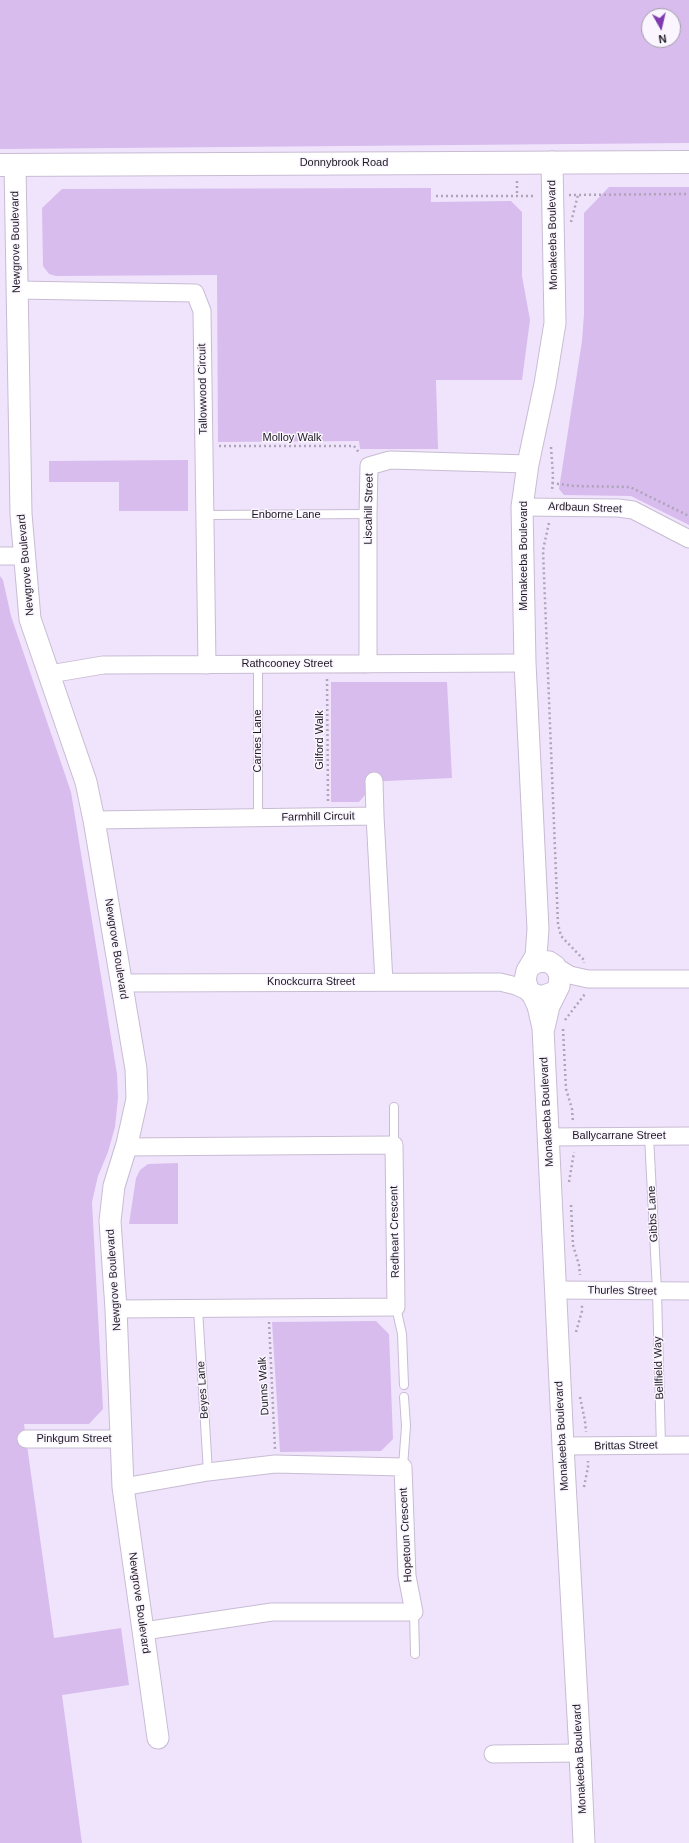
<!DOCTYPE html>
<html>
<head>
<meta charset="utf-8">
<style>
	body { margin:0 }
	#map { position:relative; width:689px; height:1843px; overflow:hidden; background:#f0e4fc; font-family:Arial,sans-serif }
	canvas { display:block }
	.north { position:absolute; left:641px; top:8px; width:40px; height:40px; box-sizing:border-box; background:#faf5fe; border:1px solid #a29da6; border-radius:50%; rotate:172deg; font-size:11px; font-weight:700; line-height:16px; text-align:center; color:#1d1921 }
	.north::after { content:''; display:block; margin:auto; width:14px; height:18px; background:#7f3aad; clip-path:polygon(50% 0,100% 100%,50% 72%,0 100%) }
</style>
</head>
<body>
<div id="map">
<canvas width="689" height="1843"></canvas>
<div class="north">N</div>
</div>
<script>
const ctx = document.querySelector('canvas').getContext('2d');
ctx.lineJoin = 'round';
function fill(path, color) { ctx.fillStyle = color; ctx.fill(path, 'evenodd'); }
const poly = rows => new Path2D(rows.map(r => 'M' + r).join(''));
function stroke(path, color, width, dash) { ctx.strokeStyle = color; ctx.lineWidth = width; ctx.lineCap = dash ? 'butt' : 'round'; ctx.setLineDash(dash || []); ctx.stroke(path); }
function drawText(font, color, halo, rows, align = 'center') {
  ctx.font = font + ' Arial,sans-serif'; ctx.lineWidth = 3; ctx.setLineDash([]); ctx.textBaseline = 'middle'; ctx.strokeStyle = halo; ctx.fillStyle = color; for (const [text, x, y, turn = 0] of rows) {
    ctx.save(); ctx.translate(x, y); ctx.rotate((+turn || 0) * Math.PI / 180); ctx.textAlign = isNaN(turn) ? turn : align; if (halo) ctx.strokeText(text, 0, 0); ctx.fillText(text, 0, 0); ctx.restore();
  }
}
fill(poly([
	[0,0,689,0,689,143,0,149],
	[649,16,673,16,673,40,649,40],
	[609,187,689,187,689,525,631,496,564,495,559,489,582,341,584,314,584,213],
	[431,188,431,202,511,201,522,212,522,276,530,320,522,380,436,380,438,449,360,449,359,441,218,442,217,275,56,276,49,274,43,266,42,208,62,189],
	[188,460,188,511,119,511,119,482,49,482,49,461],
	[0,576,3,580,11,616,71,792,117,1074,118,1098,115,1127,108,1152,98,1176,92,1202,103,1409,89,1424,24,1424,54,1638,121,1628,129,1685,62,1695,82,1843,0,1843],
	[331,682,447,682,452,778,365,782,365,795,359,802,331,802],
	[178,1163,178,1224,129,1224,136,1178,140,1170,148,1164],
	[376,1321,389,1334,393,1439,381,1451,280,1452,272,1322]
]), '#d7bced');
const service = poly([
	[205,515,368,514],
	[258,665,258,818],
	[394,1107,394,1145],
	[649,1136,657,1291,661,1446],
	[396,1307,402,1334,404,1385],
	[198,1309,208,1472],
	[403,1467,406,1426,404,1397],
	[414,1612,415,1654]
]);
const minor = poly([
	[17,290,195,293,202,311,207,665],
	[522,507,618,508,633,510,689,539],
	[0,556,24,556],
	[368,664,368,514,369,466,390,460,528,464],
	[50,674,103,665,525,663],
	[374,781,375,816],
	[94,820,375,816,384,982],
	[555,966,570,975,588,979,689,979],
	[122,983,500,982,516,986,531,993],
	[548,1137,689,1136],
	[556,1290,689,1291],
	[116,1309,396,1307,394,1145,126,1147],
	[26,1439,121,1439],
	[563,1446,689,1445],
	[123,1487,208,1472,275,1464,403,1467,407,1576,414,1612,272,1612,144,1631],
	[493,1754,580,1753]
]);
const tertiary = poly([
	[15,165,21,514,30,619,86,782,94,820,136,1069,137,1099,127,1144,114,1186,110,1221,116,1309,123,1487,158,1738],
	[530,966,536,956,538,929,525,663,522,507,528,464,545,384,555,323,552,162],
	[532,993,538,1006,543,1028,563,1446,580,1753,584,1843],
	[544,1028,549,1006,559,986,560,975,555,966,549,962,539,961,530,966,527,971,525,980,528,989,531,993,541,997,555,992]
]);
const secondary = poly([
	[0,165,689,162]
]);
stroke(service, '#c8bcd3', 10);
stroke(minor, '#c8bcd3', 19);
stroke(tertiary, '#c8bcd3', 23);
stroke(secondary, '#c8bcd3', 24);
stroke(poly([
	[517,181,517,196],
	[569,195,689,194],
	[436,196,536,196],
	[571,222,578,195],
	[219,446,354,446,360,454],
	[551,447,553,475,552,492],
	[552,483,574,486,630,487,689,516],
	[549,523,543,550,558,924,561,936,584,960,584,963],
	[327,679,328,802],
	[565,1020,585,994],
	[563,1029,566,1089,572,1109,573,1123],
	[569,1182,574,1152],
	[571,1205,573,1245,579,1265,580,1275],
	[269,1322,275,1449],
	[576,1332,582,1311,582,1304],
	[580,1397,585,1421,586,1432],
	[584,1487,588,1467,588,1461]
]), '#aea4b7', 2.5, [2, 3]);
stroke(service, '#fff', 8);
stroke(minor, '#fff', 17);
stroke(tertiary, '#fff', 21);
stroke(secondary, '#fff', 22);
drawText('11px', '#1d1921', '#faf5fe', [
	["Donnybrook Road",344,163],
	["Monakeeba Boulevard",553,235,-91],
	["Newgrove Boulevard",16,242,-91],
	["Tallowwood Circuit",203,389,-91],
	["Molloy Walk",292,438],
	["Ardbaun Street",585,508,2],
	["Liscahill Street",369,509,-89],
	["Enborne Lane",286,515],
	["Monakeeba Boulevard",524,556,-90],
	["Newgrove Boulevard",26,565,-95],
	["Rathcooney Street",287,664],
	["Gilford Walk",320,740,-90],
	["Carnes Lane",258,741,-90],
	["Farmhill Circuit",318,817,-1],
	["Newgrove Boulevard",116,949,81],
	["Knockcurra Street",311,982],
	["Monakeeba Boulevard",547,1112,-93],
	["Ballycarrane Street",619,1136],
	["Gibbs Lane",653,1214,-93],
	["Redheart Crescent",395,1232,-91],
	["Newgrove Boulevard",114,1280,-94],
	["Thurles Street",622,1291,1],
	["Bellfield Way",659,1368,-92],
	["Dunns Walk",264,1386,-93],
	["Beyes Lane",203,1390,-94],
	["Monakeeba Boulevard",562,1436,-93],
	["Pinkgum Street",74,1439],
	["Brittas Street",626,1446,-1],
	["Hopetoun Crescent",406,1535,-93],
	["Newgrove Boulevard",139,1603,82],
	["Monakeeba Boulevard",580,1759,-93]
]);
</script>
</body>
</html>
